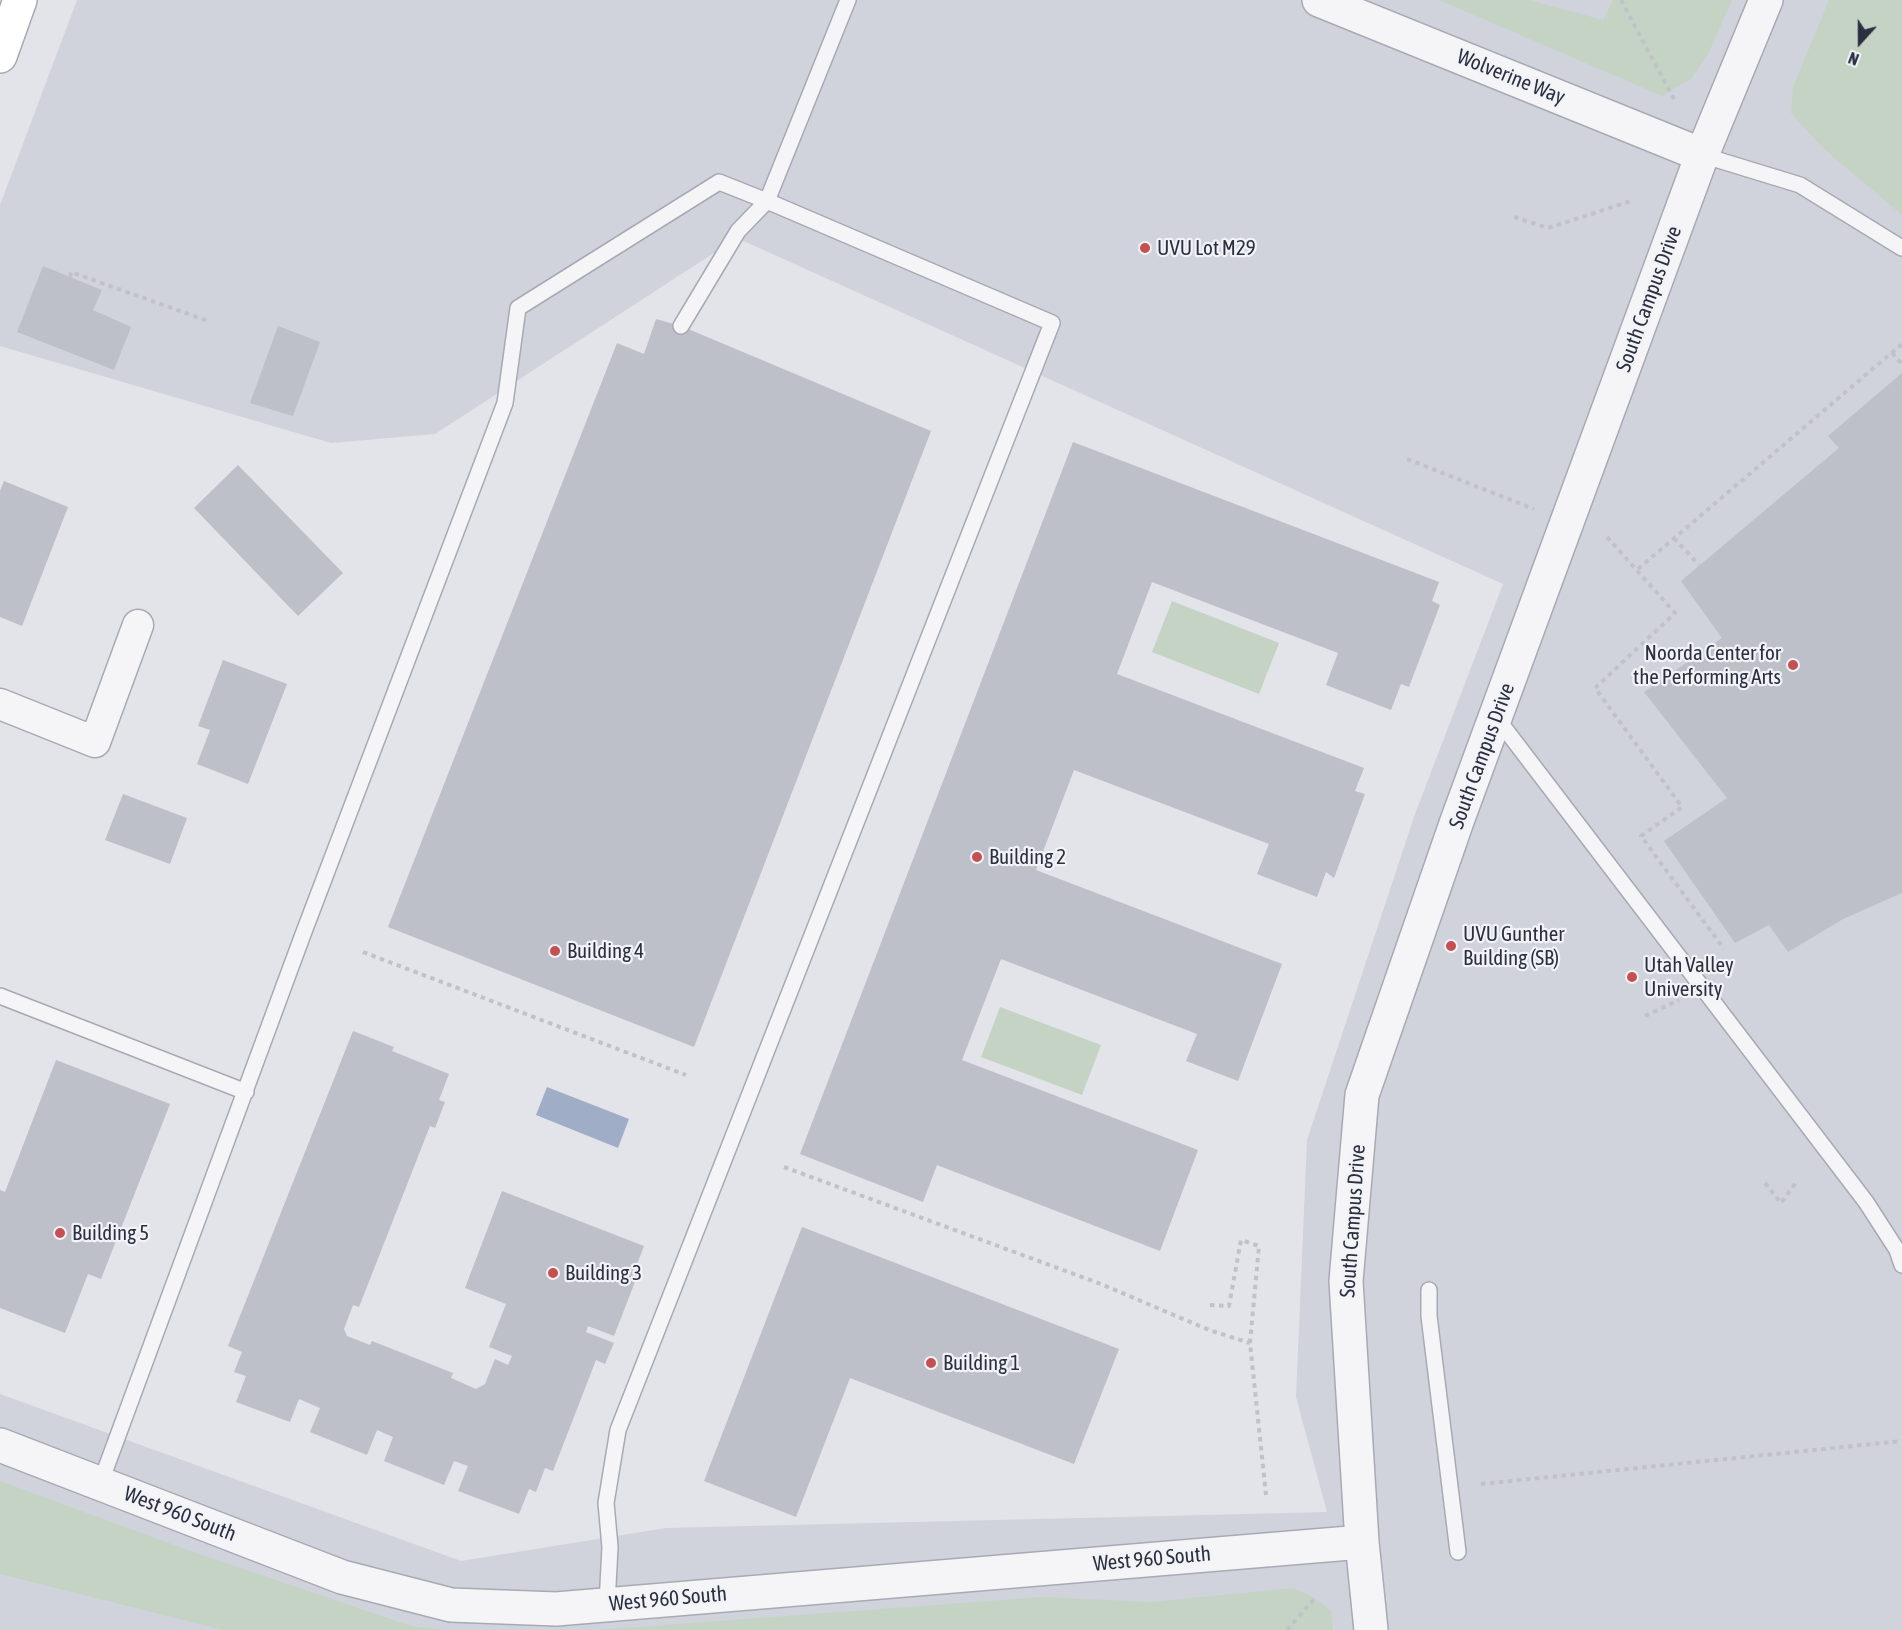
<!DOCTYPE html>
<html>
<head>
<meta charset="utf-8">
<style>
	body { margin:0 }
	#map { position:relative; width:1902px; height:1630px; overflow:hidden; background:#e2e4e9; font-family:"Asap Condensed",sans-serif }
	canvas { display:block }
	.north { position:absolute; left:1830px; top:12px; width:60px; height:60px; -webkit-text-stroke:4px #f2f3f7; paint-order:stroke; rotate:201deg; font-size:16px; font-weight:700; line-height:24px; text-align:center; color:#2b3040 }
	.north::after { content:''; display:block; margin:auto; width:21px; height:27px; background:#2b3040; clip-path:polygon(50% 0,100% 100%,50% 72%,0 100%) }
</style>
</head>
<body>
<div id="map">
<canvas width="1902" height="1630"></canvas>
<div class="north">N</div>
</div>
<script>
const ctx = document.querySelector('canvas').getContext('2d');
ctx.lineJoin = 'round';
function fill(path, color) { ctx.fillStyle = color; ctx.fill(path, 'evenodd'); }
const poly = rows => new Path2D(rows.map(r => 'M' + r).join(''));
function stroke(path, color, width, dash) { ctx.strokeStyle = color; ctx.lineWidth = width; ctx.lineCap = dash ? 'butt' : 'round'; ctx.setLineDash(dash || []); ctx.stroke(path); }
function drawText(font, color, halo, rows, align = 'center') {
  ctx.font = font + ' "Asap Condensed",sans-serif'; ctx.lineWidth = 4.5; ctx.setLineDash([]); ctx.textBaseline = 'middle'; ctx.strokeStyle = halo; ctx.fillStyle = color; for (const [text, x, y, turn = 0] of rows) {
    ctx.save(); ctx.translate(x, y); ctx.rotate((+turn || 0) * Math.PI / 180); ctx.textAlign = isNaN(turn) ? turn : align; if (halo) ctx.strokeText(text, 0, 0); ctx.fillText(text, 0, 0); ctx.restore();
  }
}
fill(poly([
	[77,0,1902,0,1902,1630,0,1630,0,1394,461,1561,666,1528,1327,1512,1296,1397,1307,1140,1415,814,1503,584,737,238,435,434,331,443,0,346,0,205]
]), '#d0d3db');
fill(poly([
	[1439,0,1529,0,1603,20,1613,0,1732,0,1709,52,1691,79,1662,96],
	[1829,0,1902,0,1902,215,1823,148,1791,113,1793,87],
	[1172,601,1279,643,1259,694,1152,652],
	[1000,1007,1101,1045,1082,1095,981,1057],
	[0,1481,185,1549,411,1626,444,1630,223,1630,0,1574],
	[1293,1588,1315,1598,1331,1611,1333,1630,596,1630,1043,1597,1150,1602]
]), '#c5d3c4');
fill(poly([
	[547,1087,629,1119,618,1148,536,1115]
]), '#a0adc7');
fill(poly([
	[43,266,102,290,93,310,131,327,114,370,17,332],
	[656,319,681,326,931,431,694,1047,388,927,617,343,644,354],
	[278,326,320,342,293,416,250,403],
	[1902,373,1902,893,1843,919,1788,952,1769,925,1735,943,1664,841,1727,798,1644,692,1722,638,1681,581,1839,448,1828,436],
	[1073,442,1439,582,1432,601,1440,605,1409,687,1401,684,1391,710,1326,685,1338,653,1152,582,1117,674,1364,768,1355,791,1365,794,1334,878,1326,872,1317,897,1257,874,1269,844,1074,770,1036,870,1282,964,1238,1081,1186,1061,1197,1034,1001,959,962,1060,1198,1150,1160,1251,937,1165,923,1202,800,1154],
	[238,465,343,573,298,616,194,508],
	[4,481,68,507,22,626,0,617,0,491],
	[223,660,287,684,248,784,197,764,210,730,198,726],
	[123,794,187,818,170,864,105,840],
	[353,1031,394,1047,392,1051,449,1074,439,1100,445,1102,435,1128,430,1126,359,1307,353,1305,344,1329,347,1336,370,1345,372,1341,453,1373,451,1378,476,1389,485,1384,495,1359,508,1365,512,1356,489,1347,506,1304,465,1288,502,1191,644,1246,634,1272,638,1274,614,1336,588,1326,586,1332,614,1343,605,1364,596,1360,553,1471,545,1468,536,1492,529,1489,519,1514,458,1491,468,1466,454,1461,444,1485,384,1461,393,1437,377,1430,367,1455,310,1432,320,1408,299,1399,290,1422,236,1402,246,1376,234,1372,242,1352,228,1346],
	[56,1060,170,1104,101,1279,88,1274,65,1333,0,1308,0,1190,5,1192],
	[802,1227,1119,1349,1074,1464,850,1378,796,1517,704,1481]
]), '#bdbfc9');
const service = poly([
	[1702,155,1800,185,1902,248],
	[681,326,738,231,767,201,848,0],
	[1496,717,1866,1202,1897,1250,1902,1265],
	[0,996,246,1092],
	[1429,1290,1429,1316,1458,1552],
	[100,1484,302,937,505,403,518,308,719,182,767,201,1052,323,618,1430,606,1503,610,1547,607,1604]
]);
const minor = poly([
	[0,704,95,742,138,625]
]);
const tertiary = poly([
	[1319,0,1702,155],
	[0,1445,342,1577,451,1605,556,1609,1362,1542],
	[1371,1630,1362,1542,1346,1281,1362,1095,1457,821,1702,155,1766,0]
]);
const secondary = poly([
	[0,56,20,0]
]);
stroke(service, '#a7aab3', 18);
stroke(minor, '#a7aab3', 33);
stroke(tertiary, '#a7aab3', 36);
stroke(secondary, '#a7aab3', 36);
stroke(poly([
	[1621,0,1676,103],
	[1514,217,1548,228,1634,200],
	[70,277,71,272,208,321],
	[1892,353,1902,364],
	[1407,459,1534,509],
	[1607,537,1675,613,1595,688,1682,807,1641,836,1724,949],
	[1674,538,1699,565],
	[1638,569,1902,344],
	[363,952,686,1075],
	[1645,1016,1679,1000],
	[784,1167,1101,1284,1209,1330,1250,1343],
	[1765,1183,1781,1203,1797,1181],
	[1210,1305,1229,1306,1241,1240,1259,1246,1250,1343,1266,1495],
	[1481,1484,1902,1441],
	[1287,1630,1315,1598]
]), '#c0c2c8', 4, [4.5, 4.5]);
stroke(service, '#f5f5f8', 15);
stroke(minor, '#f5f5f8', 30);
stroke(tertiary, '#f5f5f8', 33);
stroke(secondary, '#fff', 33);
for (const [x, y, r, color] of [
	[1145,248,6,"#c55051"],
	[1793,665,6,"#c55051"],
	[977,857,6,"#c55051"],
	[1451,946,6,"#c55051"],
	[555,951,6,"#c55051"],
	[1632,977,6,"#c55051"],
	[60,1233,6,"#c55051"],
	[553,1273,6,"#c55051"],
	[931,1363,6,"#c55051"]
]) { const dot = new Path2D(); dot.arc(x, y, r, 0, 2 * Math.PI); ctx.fillStyle = color; ctx.fill(dot); stroke(dot, '#f2f3f7', 2); }
drawText('21px', '#2b3040', '#f2f3f7', [
	["Wolverine Way",1511,77,22],
	["South Campus Drive",1649,299,-70],
	["South Campus Drive",1482,756,-70],
	["South Campus Drive",1353,1221,-86],
	["West 960 South",180,1514,21],
	["West 960 South",1152,1559,-5],
	["West 960 South",668,1599,-5]
]);
drawText('21px', '#2b3040', '#f2f3f7', [
	["UVU Lot M29",1157,248],
	["Noorda Center for",1781,653,"right"],
	["the Performing Arts",1781,677,"right"],
	["Building 2",989,857],
	["UVU Gunther",1463,934],
	["Building (SB)",1463,958],
	["Building 4",567,951],
	["Utah Valley",1644,965],
	["University",1644,989],
	["Building 5",72,1233],
	["Building 3",565,1273],
	["Building 1",943,1363]
], 'left');
</script>
</body>
</html>
